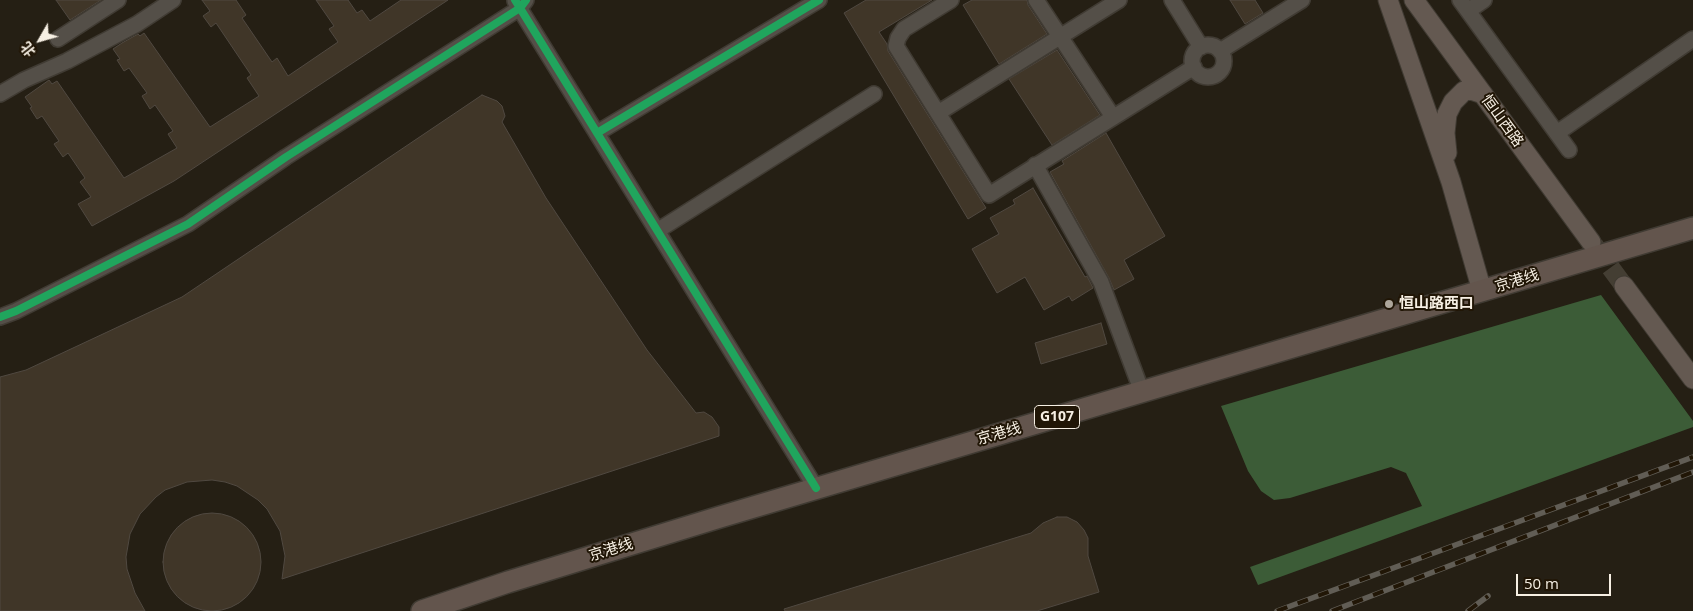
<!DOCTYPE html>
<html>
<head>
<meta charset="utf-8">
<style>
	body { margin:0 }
	#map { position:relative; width:1693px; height:611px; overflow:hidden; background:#251f14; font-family:"Open Sans","Noto Sans SC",sans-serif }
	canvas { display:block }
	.north { position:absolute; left:15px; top:15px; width:50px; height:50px; -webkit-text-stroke:4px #211606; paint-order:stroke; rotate:232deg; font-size:14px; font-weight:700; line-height:20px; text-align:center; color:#f6efe3 }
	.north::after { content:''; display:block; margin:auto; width:18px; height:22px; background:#f6efe3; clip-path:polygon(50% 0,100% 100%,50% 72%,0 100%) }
	.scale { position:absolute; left:1516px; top:574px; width:95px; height:22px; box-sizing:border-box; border:2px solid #f6efe3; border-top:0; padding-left:6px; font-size:15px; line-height:18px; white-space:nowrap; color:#f6efe3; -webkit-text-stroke:4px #211606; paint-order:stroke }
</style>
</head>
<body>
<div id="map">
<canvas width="1693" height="611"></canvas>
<div class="north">北</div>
<div class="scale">50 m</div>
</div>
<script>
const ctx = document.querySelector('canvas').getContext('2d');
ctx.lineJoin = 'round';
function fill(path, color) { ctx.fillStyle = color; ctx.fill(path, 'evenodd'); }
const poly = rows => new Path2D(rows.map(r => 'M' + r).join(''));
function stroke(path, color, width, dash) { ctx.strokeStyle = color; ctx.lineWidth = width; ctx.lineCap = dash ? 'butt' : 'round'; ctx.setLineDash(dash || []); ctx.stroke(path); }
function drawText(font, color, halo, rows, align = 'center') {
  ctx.font = font + ' "Open Sans","Noto Sans SC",sans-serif'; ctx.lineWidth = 4; ctx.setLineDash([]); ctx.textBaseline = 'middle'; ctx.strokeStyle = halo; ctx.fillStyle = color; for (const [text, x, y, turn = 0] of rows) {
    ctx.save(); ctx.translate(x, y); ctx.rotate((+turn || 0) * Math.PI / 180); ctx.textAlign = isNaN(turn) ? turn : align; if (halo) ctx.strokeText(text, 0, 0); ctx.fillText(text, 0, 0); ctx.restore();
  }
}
fill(poly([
	[1601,295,1693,421,1693,427,1258,585,1250,567,1422,506,1406,473,1391,467,1290,498,1274,500,1261,491,1248,471,1221,406]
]), '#3c5c37');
const building = poly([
	[56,0,101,0,70,20,56,0],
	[202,0,236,0,246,15,242,18,272,62,277,58,288,76,338,42,329,29,334,26,316,0,348,0,357,13,362,10,370,21,401,0,448,0,174,181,92,226,78,204,91,197,80,182,85,178,68,153,63,157,54,144,59,141,42,116,37,119,30,108,32,107,25,97,49,80,52,84,57,81,124,178,177,148,168,134,173,131,155,105,150,109,142,96,147,93,129,68,124,71,117,60,120,59,113,49,122,43,138,34,140,36,144,33,210,127,259,96,247,78,251,75,216,23,211,27,203,16,210,11,202,0],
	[866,0,932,0,879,32,887,44,888,51,986,208,968,219,844,13,866,0],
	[972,0,1027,0,1028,5,1047,34,999,64,963,5,972,0],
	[1230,0,1255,0,1263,13,1245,24,1230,0],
	[1057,50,1100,115,1052,145,1009,79,1057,50],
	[482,95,497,101,502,106,505,116,502,122,546,198,647,350,696,413,704,412,712,417,719,427,719,436,282,579,285,556,280,531,267,509,258,500,237,486,225,482,212,480,187,482,165,490,156,497,140,514,130,534,126,557,127,569,135,593,145,611,0,611,0,377,26,370,182,297,482,95],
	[1106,133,1165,236,1124,260,1134,279,1114,290,1109,278,1050,172,1064,164,1062,161,1106,133],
	[1033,188,1085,277,1087,276,1093,288,1072,301,1069,296,1044,310,1025,277,997,293,972,249,999,234,990,218,1015,204,1013,200,1033,188],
	[1101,323,1107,344,1041,364,1035,343,1101,323],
	'163 562a49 49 0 1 1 98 0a49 49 0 1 1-98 0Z',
	[1057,517,1067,517,1077,522,1084,530,1088,538,1088,556,1099,592,1037,611,785,611,784,609,1031,533,1043,523,1057,517]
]);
fill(building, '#403628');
stroke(building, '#504941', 1);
stroke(poly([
	[1594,245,1624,286]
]), '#443e33', 19, [19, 9]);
const minor = poly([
	[951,0,904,29,898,38,896,46,989,195,1194,67],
	[1036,0,1113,117],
	[1172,0,1201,47],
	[1460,0,1569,150],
	[515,1,816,488],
	[1468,11,1484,0],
	[58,39,118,0],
	'1192 61a16 16 0 1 1 32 0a16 16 0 1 1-32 0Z',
	[1220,51,1302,0],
	[0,94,24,80,67,61,137,24,173,0],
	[938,113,1119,0],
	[597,133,819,0],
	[1557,133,1693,39],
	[1035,165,1101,282,1142,392],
	[657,231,874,94],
	[0,317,16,311,188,224,286,157,520,8,526,0]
]);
const major = poly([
	[1388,0,1451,182,1482,291],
	[1414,0,1591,242],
	[1447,153,1445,133,1447,114,1453,102,1464,91,1471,90,1483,94],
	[1624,286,1693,379]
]);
const highway = poly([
	[422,611,508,582,720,517,1693,228]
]);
stroke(minor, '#403b33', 18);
stroke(major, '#403b33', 21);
stroke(highway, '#403b33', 24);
stroke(minor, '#544f48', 15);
stroke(major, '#645951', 19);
stroke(highway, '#63554d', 21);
const rail = poly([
	[1277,611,1693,457],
	[1332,611,1693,472],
	[1468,611,1488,596]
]);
stroke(rail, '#615d55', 5.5);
stroke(rail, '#211606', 4, [11]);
stroke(poly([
	[515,0,816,488],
	[597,133,819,0],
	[0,317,16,311,188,224,286,157,520,8,526,0]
]), '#20a55d', 8);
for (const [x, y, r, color] of [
	[1389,304,5,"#ada69b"]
]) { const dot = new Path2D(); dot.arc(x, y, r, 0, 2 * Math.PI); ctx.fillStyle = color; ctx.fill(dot); stroke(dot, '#211606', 2); }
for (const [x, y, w] of [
	[1057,417,45]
]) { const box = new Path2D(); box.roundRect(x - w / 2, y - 11.5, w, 23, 4); ctx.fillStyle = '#211606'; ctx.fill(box); stroke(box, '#f6efe3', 1); }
drawText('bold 14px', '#f6efe3', null, [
	["G107",1057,417]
]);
drawText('15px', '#f6efe3', '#211606', [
	["恒山西路",1502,121,54],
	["京港线",1517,281,-17],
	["京港线",999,434,-16],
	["京港线",611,550,-17]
]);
drawText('bold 15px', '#f6efe3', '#211606', [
	["恒山路西口",1399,304]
], 'left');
</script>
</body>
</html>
